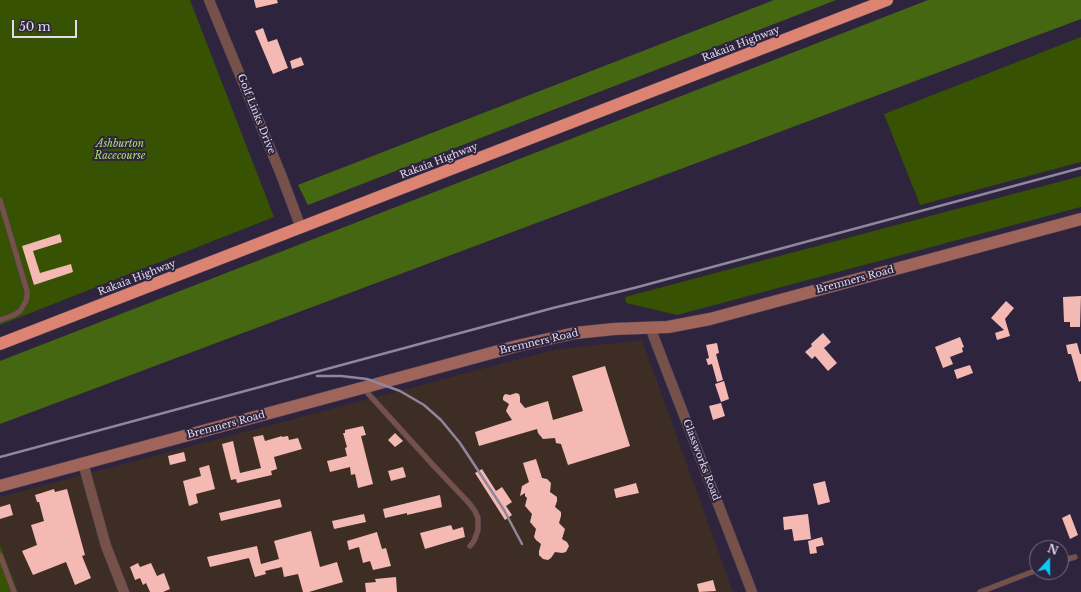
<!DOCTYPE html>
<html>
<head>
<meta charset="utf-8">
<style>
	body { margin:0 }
	#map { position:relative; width:1081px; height:592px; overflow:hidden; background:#2e243e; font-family:"Libre Baskerville",serif }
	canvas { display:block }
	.north { position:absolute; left:1029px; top:540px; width:40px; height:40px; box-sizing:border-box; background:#2e243e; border:1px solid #766d84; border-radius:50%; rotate:21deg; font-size:11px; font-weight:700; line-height:16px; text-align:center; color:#e1dbed }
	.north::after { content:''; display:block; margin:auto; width:14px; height:18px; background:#08cbf9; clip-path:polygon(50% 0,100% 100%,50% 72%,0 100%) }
	.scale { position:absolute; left:12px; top:20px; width:65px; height:18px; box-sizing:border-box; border:2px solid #e1dbed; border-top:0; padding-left:5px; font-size:12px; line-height:14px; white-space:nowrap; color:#e1dbed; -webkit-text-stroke:3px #2e243e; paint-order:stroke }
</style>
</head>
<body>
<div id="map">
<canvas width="1081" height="592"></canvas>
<div class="north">N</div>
<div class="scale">50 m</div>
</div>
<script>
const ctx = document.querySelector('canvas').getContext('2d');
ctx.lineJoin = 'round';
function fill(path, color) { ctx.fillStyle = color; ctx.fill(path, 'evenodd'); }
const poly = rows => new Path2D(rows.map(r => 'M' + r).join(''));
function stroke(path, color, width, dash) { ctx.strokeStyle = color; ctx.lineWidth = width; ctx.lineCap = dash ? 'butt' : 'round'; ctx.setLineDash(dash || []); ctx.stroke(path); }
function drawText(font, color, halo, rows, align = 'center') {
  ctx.font = font + ' "Libre Baskerville",serif'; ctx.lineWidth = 4; ctx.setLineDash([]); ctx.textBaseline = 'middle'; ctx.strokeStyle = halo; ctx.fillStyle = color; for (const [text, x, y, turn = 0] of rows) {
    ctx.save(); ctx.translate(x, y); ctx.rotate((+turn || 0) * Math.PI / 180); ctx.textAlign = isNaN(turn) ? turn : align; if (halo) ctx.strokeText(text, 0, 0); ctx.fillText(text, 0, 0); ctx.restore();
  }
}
fill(poly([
	[642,340,733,592,18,592,0,544,0,497,553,350]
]), '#3e2d24');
fill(poly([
	[0,0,190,0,274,217,0,325],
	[1081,37,1081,162,920,205,884,114],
	[1081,176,1081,207,677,315,626,303,625,297],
	[0,544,18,592,0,592]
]), '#365202');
fill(poly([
	[774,0,836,0,308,205,298,185],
	[928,0,1081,0,1081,19,0,424,0,361]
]), '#466712');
fill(poly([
	[254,0,277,0,278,3,256,8],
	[263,28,268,42,277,39,288,68,273,74,255,31],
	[301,57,304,65,292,69,290,61],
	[60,234,62,242,33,251,40,273,71,264,73,272,34,285,22,246],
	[1081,296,1080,327,1070,327,1070,322,1064,322,1063,297],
	[1006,301,1014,308,1005,319,1010,336,997,340,995,333,1004,330,991,318],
	[823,333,831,342,824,348,837,363,828,371,815,356,812,359,805,352,812,346,811,344],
	[960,337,964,347,962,348,963,352,950,357,953,364,943,368,935,347],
	[717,343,719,353,716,354,723,380,717,382,712,364,708,365,706,359,709,358,706,345],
	[1077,343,1080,354,1081,354,1081,381,1079,382,1071,354,1068,354,1066,345],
	[970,365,973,373,957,379,954,370],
	[605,366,630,446,568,465,561,444,556,443,555,438,543,439,538,433,537,429,479,446,475,432,512,420,506,411,509,404,503,400,503,397,505,394,510,395,516,393,519,394,520,397,520,402,525,408,548,401,553,420,583,411,572,376],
	[724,381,729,399,721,402,715,384],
	[721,403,725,416,713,420,709,406],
	[363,426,366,435,361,436,373,484,358,488,355,474,351,475,350,467,330,472,327,461,347,456,345,448,347,447,343,433,345,433,345,430],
	[395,433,403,441,395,447,388,440],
	[263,435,265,441,282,436,282,437,288,436,289,440,298,438,302,449,274,457,277,469,271,471,272,475,237,483,236,479,231,480,222,444,233,441,240,473,261,468,253,437],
	[184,452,186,461,170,465,168,456],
	[536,459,542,478,547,479,551,483,550,492,557,497,557,501,555,507,561,512,561,516,559,523,565,529,562,539,567,542,569,546,566,552,562,553,555,552,551,558,548,560,543,559,539,555,539,551,541,544,536,540,534,537,536,529,530,522,532,514,525,506,527,498,525,496,525,493,520,496,522,486,529,482,523,463],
	[209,465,215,489,196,494,198,503,189,506,183,481,201,476,199,468],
	[403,467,406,477,391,481,388,471],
	[482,469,496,491,502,487,512,502,506,506,512,515,505,520,475,473],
	[825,481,830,502,818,505,813,484],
	[636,483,639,493,616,498,614,489],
	[54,489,55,492,67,489,85,555,82,556,91,578,75,585,66,562,33,575,22,551,37,545,31,525,44,521,39,502,37,502,35,495],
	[440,495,442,507,407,515,407,513,385,518,383,509],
	[280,499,282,507,221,521,219,513],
	[10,504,13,515,0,519,0,507],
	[364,514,366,522,334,529,332,521],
	[808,514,811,539,794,541,792,529,784,530,783,517],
	[1070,514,1078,535,1070,539,1062,518],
	[451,525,453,530,463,527,465,537,425,549,420,533],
	[311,531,320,567,337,562,343,582,309,592,303,592,298,574,284,577,282,567,265,571,266,574,255,577,249,558,210,567,207,557,257,546,261,564,279,559,274,541],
	[377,532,382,549,386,548,391,566,373,570,370,561,363,563,359,547,349,550,347,541],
	[822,537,824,545,816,547,817,553,810,554,808,541],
	[138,563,140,567,151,563,157,576,164,573,170,589,163,592,150,592,146,583,143,585,140,578,135,580,130,567],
	[396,577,397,592,366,592,365,583,376,582,375,579],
	[713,580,716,591,699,592,697,584]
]), '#f4b9b3');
const lane = poly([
	[0,200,27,291,27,295,26,301,20,311,14,315,0,320],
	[364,389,433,465,469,503,475,511,478,518,478,530,474,541,470,546],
	[0,555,14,592],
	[1061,561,1075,557],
	[980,592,1037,570]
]);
const street = poly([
	[209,0,282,177,301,228],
	[652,328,653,335,752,592],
	[83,463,106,546,124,592]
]);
const secondary = poly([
	[0,486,517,346,575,333,614,329,668,327,710,319,1081,219]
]);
const highway = poly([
	[0,344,887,0]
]);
stroke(lane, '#4b415a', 6);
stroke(street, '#4b415a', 11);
stroke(secondary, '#4b415a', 13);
stroke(highway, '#4b415a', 13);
stroke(lane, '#765149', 5);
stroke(street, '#765149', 10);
stroke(secondary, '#a0655a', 12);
stroke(highway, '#dd8371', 12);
stroke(poly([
	[317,376,341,376,367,379,400,391,424,405,441,420,460,443,504,510,522,544],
	[0,457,553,308,634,288,1081,168]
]), '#8f879d', 2.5);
drawText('10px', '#e1dbed', '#2e243e', [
	["Rakaia Highway",741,44,-21],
	["Golf Links Drive",256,114,68],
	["Rakaia Highway",439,161,-21],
	["Rakaia Highway",137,278,-21],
	["Bremners Road",855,280,-15],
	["Bremners Road",539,342,-13],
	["Bremners Road",226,425,-15],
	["Glassworks Road",701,460,69]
]);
drawText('italic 10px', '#afdf74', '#2e243e', [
	["Ashburton",120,144],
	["Racecourse",120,156]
]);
</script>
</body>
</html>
